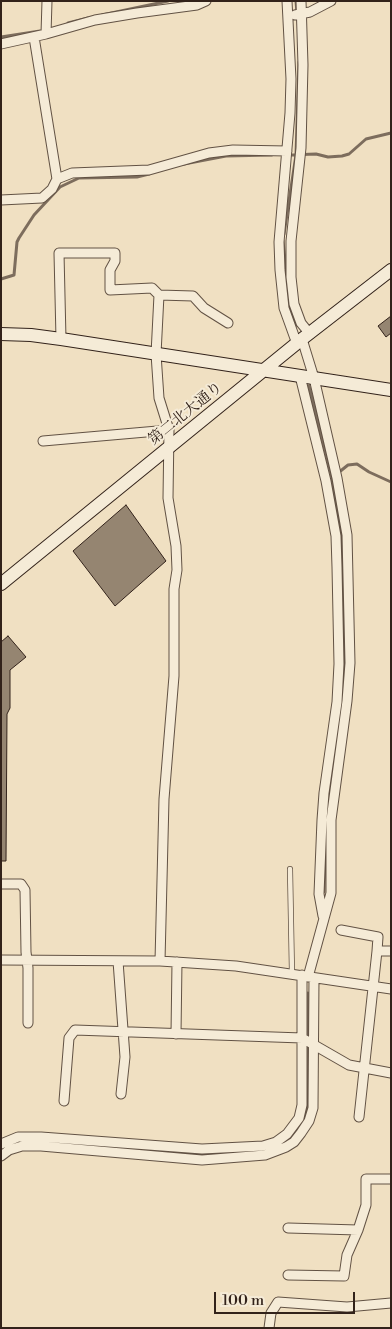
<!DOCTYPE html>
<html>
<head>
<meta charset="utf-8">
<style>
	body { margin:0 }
	#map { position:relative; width:392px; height:1329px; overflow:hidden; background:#f0e0c2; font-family:"Libre Bodoni",serif }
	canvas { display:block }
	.frame { position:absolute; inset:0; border:2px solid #32221a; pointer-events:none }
	.scale { position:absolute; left:214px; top:1292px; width:141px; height:22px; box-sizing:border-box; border:2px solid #32221a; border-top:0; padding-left:6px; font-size:15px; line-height:18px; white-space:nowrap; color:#32221a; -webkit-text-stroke:4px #f5ebd7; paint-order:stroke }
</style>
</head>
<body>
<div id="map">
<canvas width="392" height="1329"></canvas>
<div class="frame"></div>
<div class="scale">100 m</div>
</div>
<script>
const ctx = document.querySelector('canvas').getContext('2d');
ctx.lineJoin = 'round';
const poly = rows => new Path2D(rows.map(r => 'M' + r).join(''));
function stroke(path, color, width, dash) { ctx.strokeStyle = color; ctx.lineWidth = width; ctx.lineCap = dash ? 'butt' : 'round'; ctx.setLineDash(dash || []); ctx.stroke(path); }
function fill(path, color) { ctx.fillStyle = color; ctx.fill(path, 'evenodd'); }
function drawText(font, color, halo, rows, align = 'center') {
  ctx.font = font + ' "Libre Bodoni","Noto Serif JP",serif'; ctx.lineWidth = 4; ctx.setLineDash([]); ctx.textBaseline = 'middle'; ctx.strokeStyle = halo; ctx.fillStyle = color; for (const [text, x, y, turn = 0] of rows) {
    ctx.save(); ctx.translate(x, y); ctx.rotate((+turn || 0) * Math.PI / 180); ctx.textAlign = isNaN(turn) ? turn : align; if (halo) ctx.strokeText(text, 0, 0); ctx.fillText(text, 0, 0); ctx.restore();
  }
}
stroke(poly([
	[296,1,297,13],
	[102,15,168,1],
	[68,23,88,18],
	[1,37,40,31],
	[289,155,316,154,328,157,342,156,349,154,366,139,391,133],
	[184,164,226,156,272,155],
	[284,234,296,155,299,62],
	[283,241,287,279],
	[1,279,14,275,17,242,19,238,34,215,60,187,79,178,137,177,149,174],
	[288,285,290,302],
	[291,308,295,326],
	[309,386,332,478,341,537,343,567,343,672],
	[338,473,348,465,357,464,369,472,391,482],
	[327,811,329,787],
	[324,892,326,824],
	[300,1126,305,1118,307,1108,308,993],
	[53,1142,121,1149],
	[11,1145,19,1142,37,1141],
	[150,1151,214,1155]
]), '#7d6d5d', 3);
const building = poly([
	[391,316,391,333,386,337,378,326,391,316],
	[126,505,166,561,115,606,73,551,126,505],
	[8,636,26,657,10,670,10,708,7,714,6,861,1,861,1,642,8,636]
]);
fill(building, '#958571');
stroke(building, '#32221a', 1);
const lane = poly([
	[290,869,292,974]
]);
const street = poly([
	[287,1,291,79,290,113,279,242,280,270,284,308,297,344],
	[301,1,303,65,301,148,291,241,291,277,294,304,301,323,310,334],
	[295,15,310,12,331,1],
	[46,34,47,1],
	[34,37,57,179],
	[1,44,46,34,95,20,137,13,197,5,206,1],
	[1,200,42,198,52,189,57,179,72,173,149,170,209,153,233,150,287,151],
	[159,295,156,354,159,398,169,430,168,498,176,546,177,570,174,589,174,676,164,799,160,961],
	[61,339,59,253,115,253,115,261,110,270,110,290,152,288,159,295,193,296,204,308,228,323],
	[302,339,314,378,337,478,347,535,350,663,347,701,331,820,331,893,308,977],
	[300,376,326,481,336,536,337,567,339,664,337,702,324,793,322,820,319,894,323,916],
	[43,441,169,430],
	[1,884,21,884,25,890,26,952,28,968,28,1023],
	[341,930,378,937,377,951],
	[1,960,160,961,236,966,391,989],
	[118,961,125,1057,121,1094],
	[176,1034,177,962],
	[64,1101,69,1038,75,1030,302,1038,349,1065,391,1073],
	[359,1117,377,951,391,951],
	[1,1144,18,1137,41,1137,202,1149,263,1146,276,1142,287,1134,299,1118,302,1105,302,975],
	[1,1156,9,1150,22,1146,41,1146,202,1160,265,1155,286,1147,294,1142,301,1133,309,1121,313,1108,314,978],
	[288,1228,358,1230],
	[288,1275,344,1276,347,1255,358,1230,366,1205,366,1179,391,1179],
	[269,1328,271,1313,278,1302,347,1307,391,1303]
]);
const secondary = poly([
	[1,334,31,335,61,339,391,390],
	[1,584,302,339,391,270]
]);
stroke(lane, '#625244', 6);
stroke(street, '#625244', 11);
stroke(secondary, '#32221a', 14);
stroke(lane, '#f5ebd7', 4.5);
stroke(street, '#f5ebd7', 9);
stroke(secondary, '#f5ebd7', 12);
drawText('15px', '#32221a', '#f5ebd7', [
	["第二北大通り",186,414,-39]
]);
</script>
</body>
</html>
